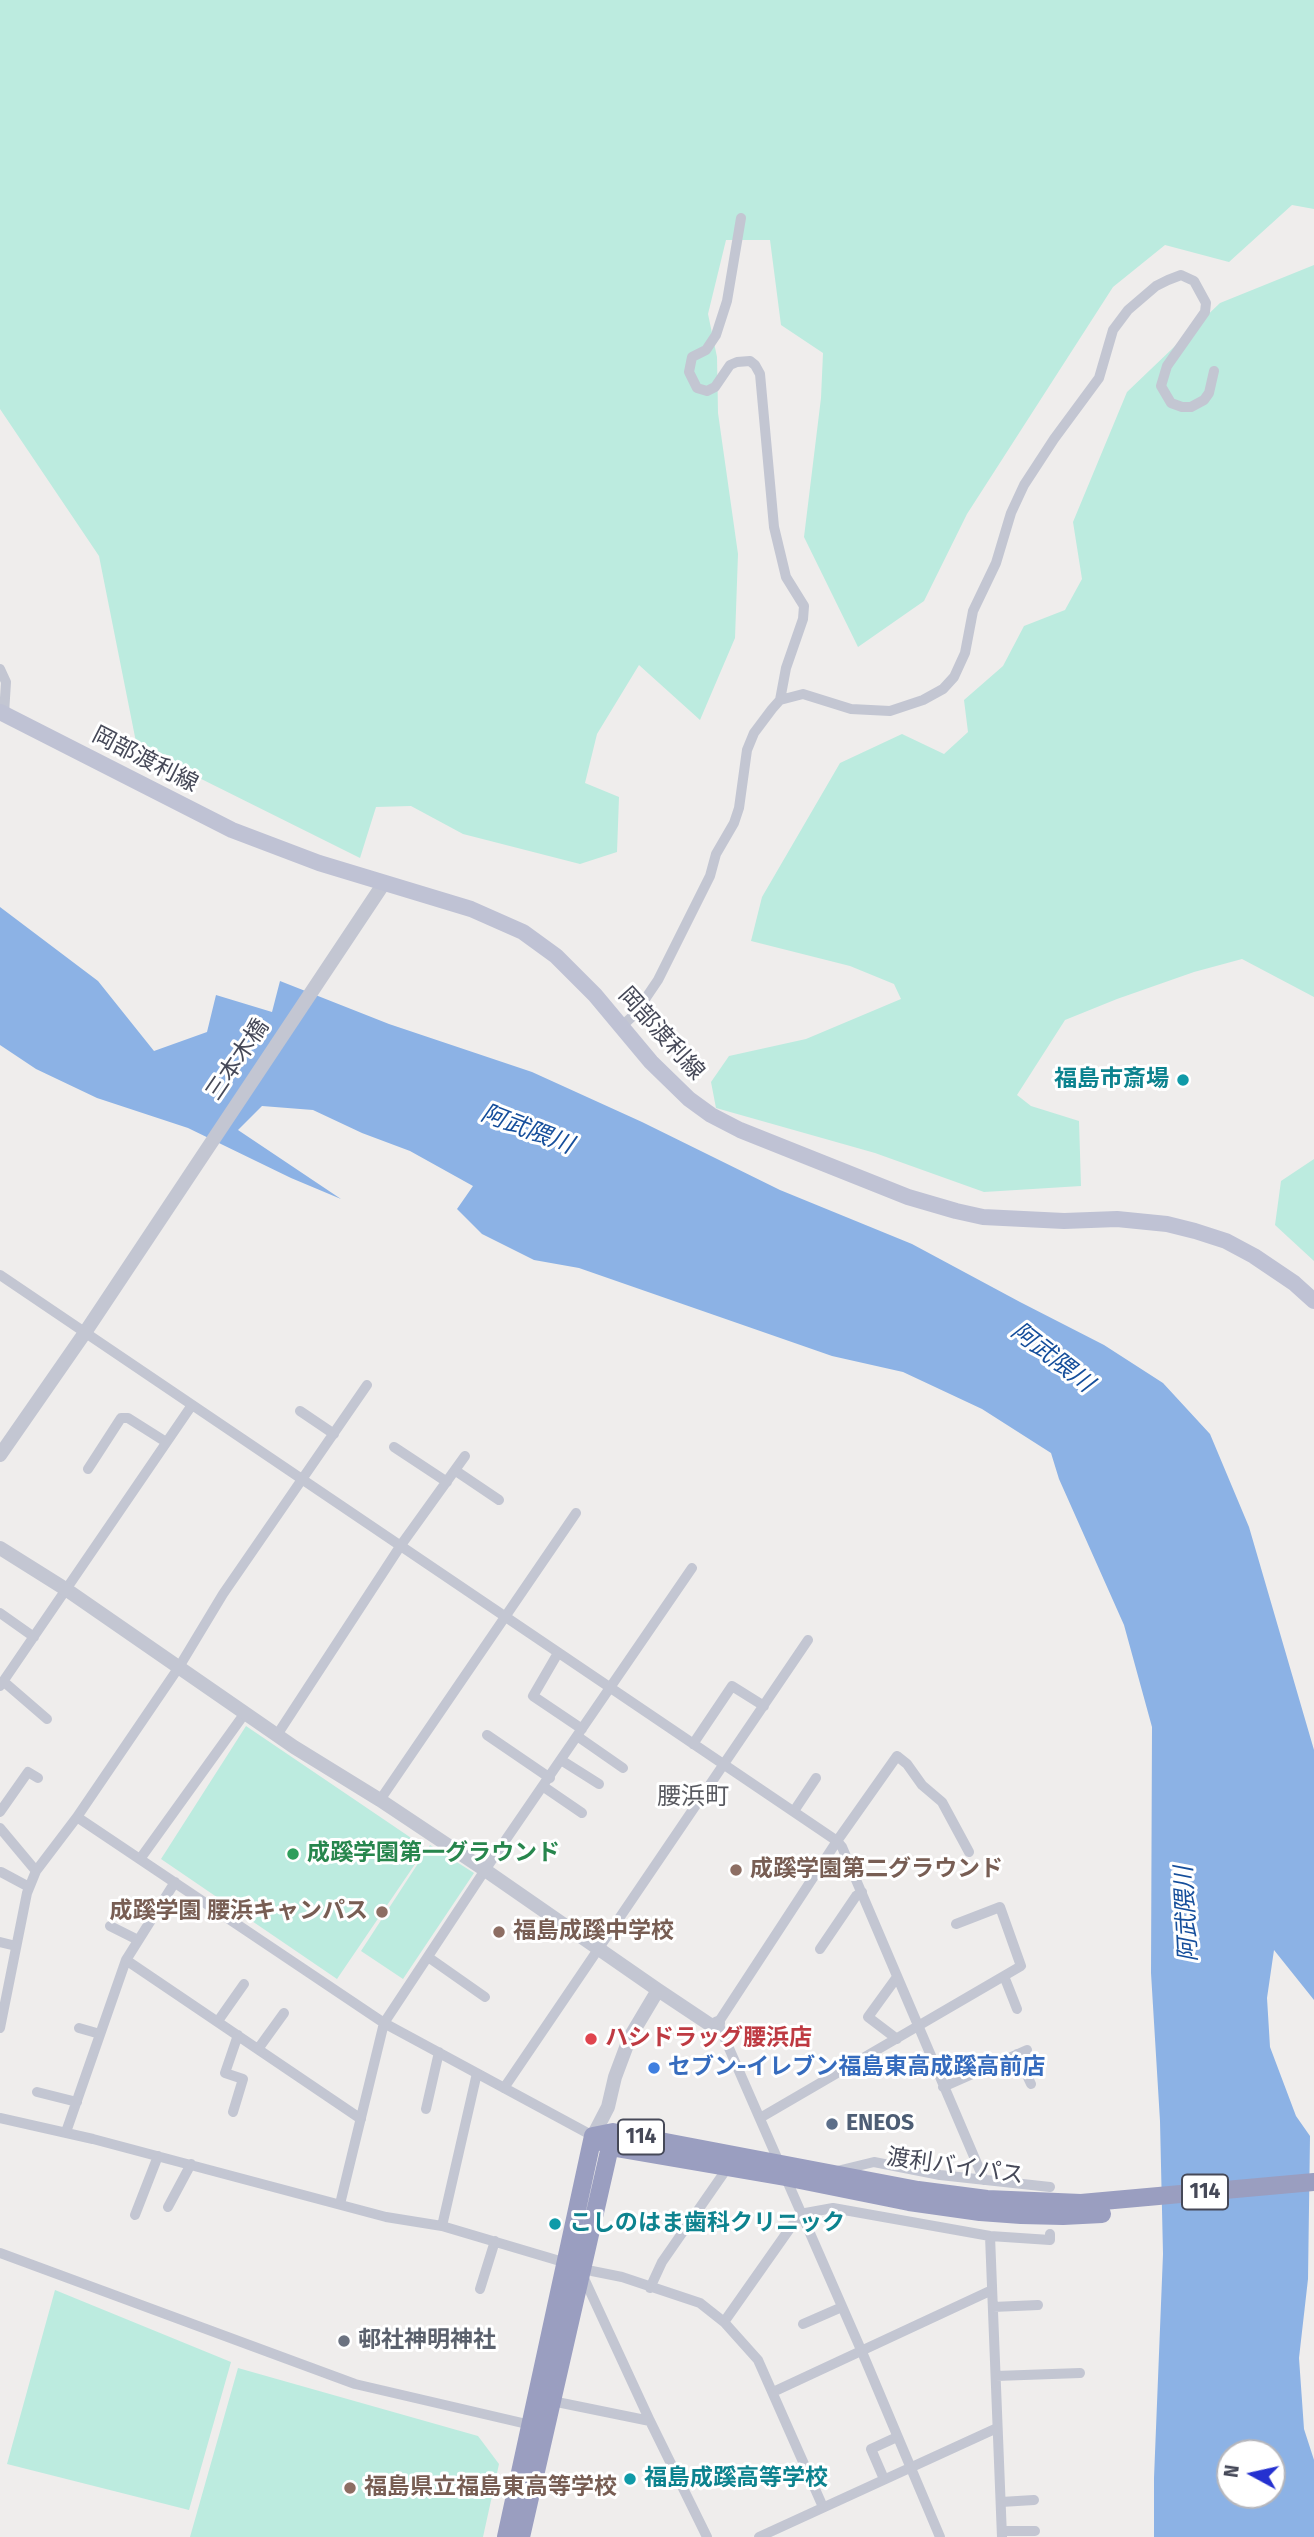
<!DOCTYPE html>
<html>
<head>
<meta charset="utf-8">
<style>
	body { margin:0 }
	#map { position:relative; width:1314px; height:2537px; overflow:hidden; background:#efedec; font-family:"Fira Sans",sans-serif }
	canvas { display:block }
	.north { position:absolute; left:1216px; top:2439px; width:70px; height:70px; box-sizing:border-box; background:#fff; border:2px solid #b5b6bc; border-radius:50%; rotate:278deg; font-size:19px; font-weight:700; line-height:28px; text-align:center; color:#464958 }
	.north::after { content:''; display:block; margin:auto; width:24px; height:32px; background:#2531d0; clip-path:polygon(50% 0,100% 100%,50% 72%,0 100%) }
</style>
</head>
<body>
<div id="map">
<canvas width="1314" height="2537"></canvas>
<div class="north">N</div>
</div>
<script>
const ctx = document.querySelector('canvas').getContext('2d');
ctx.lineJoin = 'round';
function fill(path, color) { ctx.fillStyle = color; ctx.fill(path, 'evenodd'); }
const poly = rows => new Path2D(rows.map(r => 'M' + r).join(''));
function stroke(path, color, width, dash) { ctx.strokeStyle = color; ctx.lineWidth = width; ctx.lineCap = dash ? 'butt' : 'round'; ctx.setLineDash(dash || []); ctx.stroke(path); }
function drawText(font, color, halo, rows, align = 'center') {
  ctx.font = font + ' "Fira Sans","Noto Sans JP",sans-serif'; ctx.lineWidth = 6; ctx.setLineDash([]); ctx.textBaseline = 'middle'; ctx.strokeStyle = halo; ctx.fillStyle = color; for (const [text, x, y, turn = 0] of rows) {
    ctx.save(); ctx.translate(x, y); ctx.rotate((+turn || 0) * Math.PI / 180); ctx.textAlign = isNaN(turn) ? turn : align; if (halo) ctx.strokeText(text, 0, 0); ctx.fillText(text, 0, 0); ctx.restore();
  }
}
fill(poly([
	[0,0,1314,0,1314,209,1292,205,1229,262,1165,245,1113,287,967,514,924,601,858,647,804,537,821,398,823,353,781,325,770,240,726,240,708,314,717,357,718,413,738,554,735,638,700,720,639,665,597,734,585,783,619,797,617,852,580,864,463,834,411,806,376,807,360,858,137,747,99,556,0,409],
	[1314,265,1314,997,1242,959,1194,972,1117,999,1065,1020,1017,1095,1031,1106,1079,1121,1081,1186,984,1192,875,1153,716,1108,711,1082,729,1056,806,1039,901,999,894,984,850,966,751,941,762,897,840,763,902,734,944,754,968,732,964,700,1003,666,1024,626,1065,610,1082,579,1073,522,1127,392,1220,303],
	[1314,1159,1314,1261,1275,1225,1281,1181],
	[246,1726,426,1848,337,1979,161,1859],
	[430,1845,474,1873,403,1979,361,1951],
	[55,2290,231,2362,189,2510,7,2464],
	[238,2368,478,2436,499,2464,483,2537,190,2537]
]), '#bcebdf');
fill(poly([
	[0,907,98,981,154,1051,207,1032,216,995,272,1012,280,981,389,1024,532,1072,642,1122,780,1190,912,1244,1020,1302,1104,1345,1163,1383,1210,1434,1249,1527,1314,1750,1314,2000,1274,1950,1267,1998,1270,2047,1296,2116,1310,2136,1308,2279,1299,2358,1304,2429,1314,2460,1314,2537,1154,2537,1154,2478,1163,2254,1160,2121,1151,1973,1152,1727,1124,1625,1059,1479,1051,1453,982,1409,903,1372,832,1356,579,1268,534,1260,482,1234,457,1209,473,1186,410,1151,362,1133,313,1110,262,1106,238,1130,341,1199,291,1178,188,1128,97,1098,36,1069,0,1045],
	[1230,2453,1272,2453,1272,2495,1230,2495]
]), '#8cb2e5');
stroke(poly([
	[741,218,727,301,716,335,706,350,692,357,689,372,697,388,707,391,715,387,730,365,737,362,750,361,755,365,760,374,774,527,786,577,804,606,803,619,786,668,780,700],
	[0,669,6,682,4,714],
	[622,1026,635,1014,658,980,710,876,716,854,734,823,739,808,747,750,754,733,772,709,780,700,803,694,851,709,890,711,923,700,943,689,954,677,965,653,973,611,996,563,1011,513,1024,485,1054,439,1099,378,1113,330,1128,310,1156,286,1168,280,1181,275,1194,281,1206,303,1205,312,1167,366,1161,386,1171,403,1182,407,1191,407,1204,400,1209,393,1214,371],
	[0,1275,837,1841,842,1847,984,2180],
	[300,1411,334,1434],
	[394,1447,447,1482],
	[88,1469,121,1418,128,1418,166,1442],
	[456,1471,499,1500],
	[0,1613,34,1637],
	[558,1653,533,1696,582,1729],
	[3,1681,47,1719],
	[0,1686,192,1405],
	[277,1735,401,1545,465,1456],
	[487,1735,550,1778],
	[577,1736,623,1768],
	[693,1744,732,1686,764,1706],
	[561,1760,599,1784],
	[544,1787,582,1813],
	[380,1800,576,1513],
	[794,1811,816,1778],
	[0,1812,28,1772,38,1778],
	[77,1817,384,2023,593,2136],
	[0,1828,36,1871],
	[140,1859,245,1713],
	[1,1872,29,1887],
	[110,1926,138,1940],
	[0,1942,16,1946],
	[820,1949,856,1896,862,1892],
	[428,1957,485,1997],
	[126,1960,361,2119],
	[1004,1976,1017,2009],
	[218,2021,244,1984],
	[0,2028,27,1893,36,1871,77,1817,179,1667,223,1594,367,1385],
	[79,2028,100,2034],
	[897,2039,868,2017,897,1977],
	[258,2049,284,2013],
	[1017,2054,1031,2084],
	[943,2087,1027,2050],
	[504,2088,808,1640],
	[37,2092,77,2102],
	[426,2109,439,2052],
	[233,2112,243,2079,225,2073,238,2035],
	[0,2118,93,2139,386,2217,442,2226,570,2264],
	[760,2118,1021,1966,1000,1907,956,1924],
	[66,2132,126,1960,175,1882],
	[837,2171,874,2162,940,2175,1050,2187],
	[340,2204,384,2023,485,1870,692,1568],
	[168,2207,191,2164],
	[135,2215,158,2156],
	[442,2226,477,2073],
	[990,2236,1002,2537],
	[0,2253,355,2384,531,2425],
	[592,2271,622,2277,700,2303,724,2322,758,2360,823,2507],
	[582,2274,650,2421,707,2537],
	[650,2288,662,2262,728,2167],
	[480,2289,495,2241],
	[993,2307,1038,2305],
	[724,2322,800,2214,833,2208,990,2236,1050,2240,1050,2234],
	[803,2324,842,2307],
	[996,2376,1080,2373],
	[773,2392,992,2290],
	[547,2400,650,2421],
	[884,2479,871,2449,897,2437],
	[1001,2502,1034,2500],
	[1002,2531,1035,2531],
	[759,2537,997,2428],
	[940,2537,862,2352,718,2023,837,1841,897,1756,907,1764,922,1785,942,1802,969,1852]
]), '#c3c6d2', 10);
stroke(poly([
	[0,1455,84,1334,384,883],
	[0,1548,67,1590,294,1747,380,1800,485,1870,658,1990,712,2026,718,2023],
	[593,2136,608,2107,615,2077,630,2037,658,1990]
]), '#c3c6d2', 14);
stroke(poly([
	[0,712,232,830,319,863,471,909,523,932,556,956,595,995,651,1062,689,1099,711,1115,740,1130,908,1197,956,1211,983,1217,1064,1221,1117,1219,1167,1224,1195,1231,1226,1241,1254,1256,1294,1283,1314,1301]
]), '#bfc2d4', 16);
stroke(poly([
	[593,2136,610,2147,785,2177,909,2202,980,2212,1021,2215,1063,2216,1102,2214],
	[506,2537,593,2136,613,2132,918,2190,987,2199,1081,2203,1314,2182],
	[521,2537,612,2138]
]), '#9a9ec0', 18);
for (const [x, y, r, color] of [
	[1183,1080,7,"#0f9aa8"],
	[293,1854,7,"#2e9e5b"],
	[736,1870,7,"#8d6e63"],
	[382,1912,7,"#8d6e63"],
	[499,1932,7,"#8d6e63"],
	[591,2039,7,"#e0444e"],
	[654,2068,7,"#3f7fe0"],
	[832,2124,7,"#5c6f8a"],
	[555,2224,7,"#0f9aa8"],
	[344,2341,7,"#6b7280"],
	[630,2479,7,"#0f9aa8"],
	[350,2488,7,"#8d6e63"]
]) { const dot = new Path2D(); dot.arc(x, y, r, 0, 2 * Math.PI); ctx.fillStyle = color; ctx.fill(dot); stroke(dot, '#fff', 2.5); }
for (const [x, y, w] of [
	[641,2137,46],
	[1205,2192,46]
]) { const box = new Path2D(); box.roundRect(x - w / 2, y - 17.5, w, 35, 5); ctx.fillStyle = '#fff'; ctx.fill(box); stroke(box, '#464958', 2); }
drawText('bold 21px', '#464958', null, [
	["114",641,2137],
	["114",1205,2192]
]);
drawText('23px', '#464958', '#fff', [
	["岡部渡利線",145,760,27],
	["岡部渡利線",661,1034,48],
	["三本木橋",238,1060,-56],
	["渡利バイパス",955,2167,8]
]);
drawText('bold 23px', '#0d838f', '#fff', [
	["福島市斎場",1169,1080,"right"],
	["こしのはま歯科クリニック",569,2224],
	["福島成蹊高等学校",644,2479]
], 'left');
drawText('bold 23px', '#27864d', '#fff', [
	["成蹊学園第一グラウンド",307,1854]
], 'left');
drawText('bold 23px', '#785e54', '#fff', [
	["成蹊学園第二グラウンド",750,1870],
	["成蹊学園 腰浜キャンパス",368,1912,"right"],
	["福島成蹊中学校",513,1932],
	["福島県立福島東高等学校",364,2488]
], 'left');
drawText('bold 23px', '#be3a42', '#fff', [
	["ハシドラッグ腰浜店",605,2039]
], 'left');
drawText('bold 23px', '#366cbe', '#fff', [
	["セブン-イレブン福島東高成蹊高前店",668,2068]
], 'left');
drawText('bold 23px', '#4e5e75', '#fff', [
	["ENEOS",846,2124]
], 'left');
drawText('bold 23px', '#5b616d', '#fff', [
	["邨社神明神社",358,2341]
], 'left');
drawText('italic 24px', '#154e9b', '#fff', [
	["阿武隈川",527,1130,21],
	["阿武隈川",1052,1358,38],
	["阿武隈川",1187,1914,-93]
]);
drawText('24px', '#595a60', '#fff', [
	["腰浜町",693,1797]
]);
</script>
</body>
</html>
